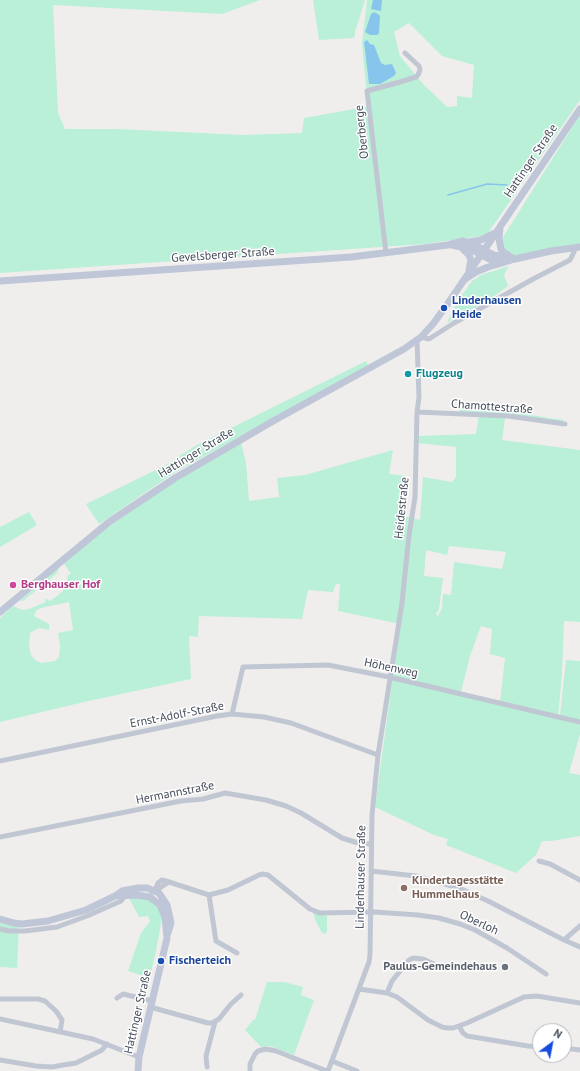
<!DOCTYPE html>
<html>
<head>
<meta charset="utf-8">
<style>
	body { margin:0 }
	#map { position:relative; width:580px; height:1071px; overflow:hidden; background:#f0eeed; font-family:"PT Sans",sans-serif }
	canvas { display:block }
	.north { position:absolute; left:532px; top:1023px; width:40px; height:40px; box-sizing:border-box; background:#fff; border:1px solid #b5b8bd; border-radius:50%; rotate:32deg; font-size:11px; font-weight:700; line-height:16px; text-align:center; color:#454d5b }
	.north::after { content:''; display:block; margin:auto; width:14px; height:18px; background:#174ae0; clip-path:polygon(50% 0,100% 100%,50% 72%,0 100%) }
</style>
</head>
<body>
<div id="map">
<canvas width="580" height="1071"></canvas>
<div class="north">N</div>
</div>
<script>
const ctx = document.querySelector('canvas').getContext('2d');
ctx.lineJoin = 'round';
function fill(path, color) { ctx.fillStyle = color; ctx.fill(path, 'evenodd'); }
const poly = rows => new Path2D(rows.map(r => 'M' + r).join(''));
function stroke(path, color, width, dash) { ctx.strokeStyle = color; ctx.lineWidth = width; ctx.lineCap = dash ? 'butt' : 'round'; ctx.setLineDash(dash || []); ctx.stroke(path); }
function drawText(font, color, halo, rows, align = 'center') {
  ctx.font = font + ' "PT Sans",sans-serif'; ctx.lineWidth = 3; ctx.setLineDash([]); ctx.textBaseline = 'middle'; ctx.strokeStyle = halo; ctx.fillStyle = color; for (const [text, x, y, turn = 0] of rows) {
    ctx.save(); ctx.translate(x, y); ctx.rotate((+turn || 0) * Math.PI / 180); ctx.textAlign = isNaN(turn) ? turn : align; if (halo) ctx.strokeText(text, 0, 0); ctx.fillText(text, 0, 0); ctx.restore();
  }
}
fill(poly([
	[0,0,260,0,222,14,53,5,58,113,65,129,117,129,243,135,302,133,304,118,371,106,366,86,362,43,367,0,580,0,580,100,490,230,488,233,481,236,425,244,0,273],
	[409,23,442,56,474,65,472,98,457,96,457,106,447,107,423,84,400,56,394,32],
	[313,0,365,0,356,29,354,38,319,40],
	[580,115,580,244,552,248,516,256,510,255,506,252,501,242,503,237],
	[509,266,504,275,508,286,490,299,447,323,457,302,472,281,481,275],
	[366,361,368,365,174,473,99,524,86,504,164,466,195,446],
	[463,405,463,409,510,412,563,420,563,422,460,413,460,406],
	[479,415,505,418,502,440,580,450,580,443,580,622,564,621,562,673,558,718,580,723,580,734,569,773,580,775,580,836,551,841,542,841,536,855,516,873,446,845,448,839,434,835,375,807,400,624,338,611,340,584,336,584,333,592,308,590,302,619,199,616,198,637,189,636,191,679,84,702,0,722,0,618,13,606,22,610,29,609,46,602,45,600,47,599,50,601,57,596,63,591,62,588,66,584,68,575,71,574,63,562,93,538,168,485,241,443,246,462,249,501,279,497,277,478,305,475,393,450,389,474,406,476,400,515,420,520,423,477,452,482,456,477,456,447,417,443,417,436,476,434],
	[449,546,506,552,502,569,454,562,451,595,443,594,442,608,438,616,436,614,439,609,443,578,424,576,426,550,447,555],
	[69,602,73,630,58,633,60,646,59,657,55,661,42,663,36,661,31,655,29,646,30,633,39,628,49,630,49,624,34,616,35,613,38,609,45,607],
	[481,626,492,629,490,654,505,658,500,702,461,692,470,656],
	[29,512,37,525,0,547,0,527],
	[58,568,59,569,56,574,23,601,20,601],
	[566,660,580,661,580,721,560,715],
	[129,898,148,899,154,903,158,908,162,916,159,936,150,978,128,971,141,933,150,921,148,916,139,917],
	[313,913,327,916,327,931,326,934,322,933,317,924],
	[0,923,19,927,17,968,0,967],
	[267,982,284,982,303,987,301,995,314,1000,294,1055,270,1046,261,1047,245,1030,254,1019,255,1020]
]), '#baefd8');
fill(poly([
	[373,0,382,0,381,11,371,9],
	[374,12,378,14,380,16,379,33,377,35,370,35,365,32,371,14],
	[367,40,370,44,374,45,381,63,385,65,392,64,396,73,394,76,380,84,369,84,364,42]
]), '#87c5ec');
stroke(poly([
	[448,195,487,184,507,185]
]), '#87c5ec', 1.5);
stroke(poly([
	[386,253,367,91,400,82,416,77,418,75,420,70,419,66,405,53],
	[421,337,429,339,454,323,535,278,570,260,574,252,574,248],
	[417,412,508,416,565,424],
	[232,714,243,667,328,665,389,677,580,722],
	[0,761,217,716,232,714,264,717,291,723,378,755],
	[0,837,181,801,203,799,225,793,266,800,286,806,301,813,342,838,358,843,370,844],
	[539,861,550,864,580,880],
	[371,871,416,876,459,888,488,901,564,940,580,947],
	[155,891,169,882],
	[154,892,158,883,162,880,169,882,209,895,228,890,259,875,263,874,268,875,310,909,320,913,375,912,418,915,439,918,460,924,475,930,507,948,546,974],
	[209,895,216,941,237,953],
	[0,929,9,931,25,931,57,927,87,916,121,901,126,895],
	[564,940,580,926],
	[359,989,387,993,397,997,428,1020,442,1027,447,1028,453,1028,467,1023,524,997,537,996,580,1003],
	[387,993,392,981,409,960,413,958,423,959,438,966],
	[117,998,123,994,152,1001],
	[0,999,38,999,45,1001,56,1011,62,1020,60,1032],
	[150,1007,208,1023,212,1023,219,1019,231,1004,241,995],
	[0,1019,93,1039,139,1057],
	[459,1026,463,1033,467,1036,528,1046,540,1047],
	[564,1048,580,1050],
	[0,1060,36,1066,52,1067,63,1065,76,1063,102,1050,107,1044],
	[332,1061,357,1071],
	[207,1067,206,1056,215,1022],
	[250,1071,250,1064,255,1054,258,1051,266,1049,276,1051,327,1071],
	[328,1071,369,962,370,955,372,815,378,755,402,603,409,535,415,497,417,412,419,397,417,340]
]), '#c0c7d3', 5);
stroke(poly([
	[500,227,499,239,501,249,503,252,511,257],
	[469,242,481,240,493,234],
	[452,245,470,249,491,260,502,263],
	[462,248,469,255,471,260,469,270],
	[465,279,476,272,488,267,515,259,551,251,580,247],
	[0,281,351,257,448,245,463,241,473,244,494,255,515,259],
	[0,612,109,522,175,478,275,420,404,349,421,337,433,324,451,299,580,109],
	[115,896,136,895,150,897,160,905,165,917,167,938,139,1057,138,1071],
	[0,919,14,923,22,924,48,921,86,910,115,896,122,891,138,888,147,888,159,893,167,905,171,923,168,933]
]), '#bfc6d7', 7);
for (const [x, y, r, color] of [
	[444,308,4,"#1a4fb4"],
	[408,374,4,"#0f9aa8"],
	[13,585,4,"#d1479c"],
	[404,888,4,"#8d6e63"],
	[161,961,4,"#1a4fb4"],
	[505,967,4,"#6b7280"]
]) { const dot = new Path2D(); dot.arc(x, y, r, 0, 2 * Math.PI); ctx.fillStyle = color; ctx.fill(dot); stroke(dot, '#fff', 1.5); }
drawText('12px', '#454d5b', '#fff', [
	["Oberberge",362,132,-96],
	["Hattinger Straße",531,161,-56],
	["Gevelsberger Straße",223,255,-4],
	["Chamottestraße",492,407,4],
	["Hattinger Straße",196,453,-31],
	["Heidestraße",402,508,-84],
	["Höhenweg",391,668,12],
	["Ernst-Adolf-Straße",177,715,-11],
	["Hermannstraße",175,793,-11],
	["Linderhauser Straße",361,877,-89],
	["Oberloh",479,923,25],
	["Hattinger Straße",138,1012,-77]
]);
drawText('bold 12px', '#164399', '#fff', [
	["Linderhausen",452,301],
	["Heide",452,315],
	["Fischerteich",169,961]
], 'left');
drawText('bold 12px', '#0d838f', '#fff', [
	["Flugzeug",416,374]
], 'left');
drawText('bold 12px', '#b23c85', '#fff', [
	["Berghauser Hof",21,585]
], 'left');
drawText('bold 12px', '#785e54', '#fff', [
	["Kindertagesstätte",412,881],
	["Hummelhaus",412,895]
], 'left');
drawText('bold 12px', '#5b616d', '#fff', [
	["Paulus-Gemeindehaus",497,967]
], 'right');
</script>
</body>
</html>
